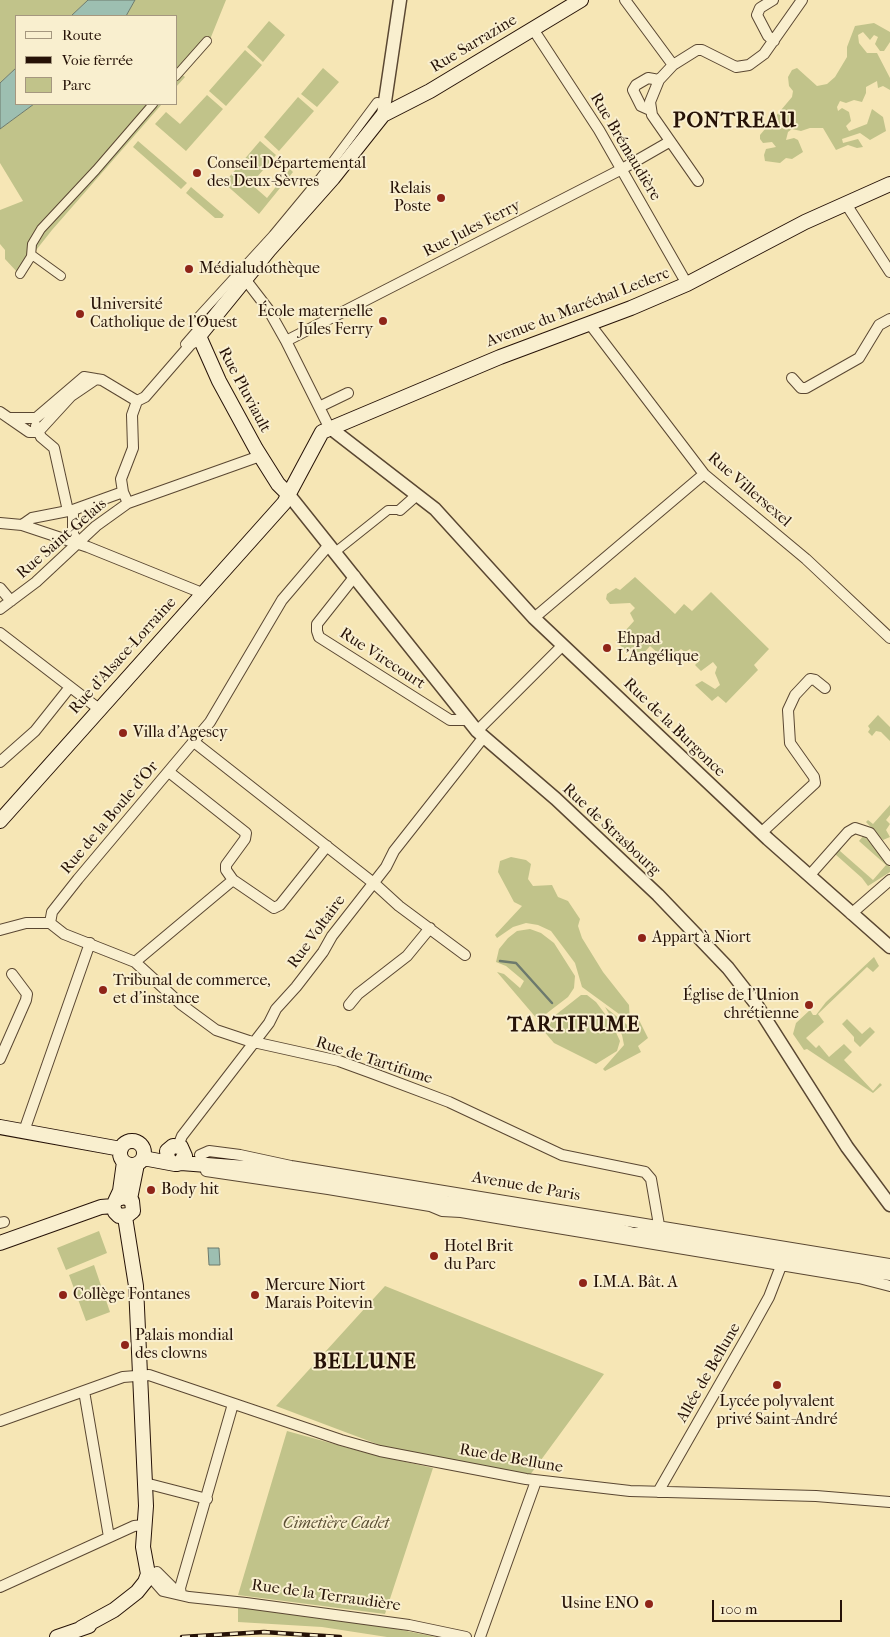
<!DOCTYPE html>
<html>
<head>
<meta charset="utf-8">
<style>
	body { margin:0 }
	#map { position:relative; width:890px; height:1637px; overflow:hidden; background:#f6e6b5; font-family:"IM FELL French Canon",serif }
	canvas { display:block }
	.legend { position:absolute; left:15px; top:15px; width:162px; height:90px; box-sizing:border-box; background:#f9efcf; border:1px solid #a5977f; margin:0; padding:6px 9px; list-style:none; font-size:15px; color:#261207 }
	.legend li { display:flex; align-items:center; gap:10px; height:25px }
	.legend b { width:25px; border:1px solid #a5977f }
	.scale { position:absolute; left:712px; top:1600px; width:130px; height:22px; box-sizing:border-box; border:2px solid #261207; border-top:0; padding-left:6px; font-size:15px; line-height:18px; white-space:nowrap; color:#261207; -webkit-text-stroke:4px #f9efcf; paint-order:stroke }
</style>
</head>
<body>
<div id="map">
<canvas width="890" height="1637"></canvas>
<ul class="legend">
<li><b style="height:6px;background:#f9efcf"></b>Route</li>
<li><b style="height:6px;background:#261207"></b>Voie ferrée</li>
<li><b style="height:14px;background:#c1c38a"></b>Parc</li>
</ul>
<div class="scale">100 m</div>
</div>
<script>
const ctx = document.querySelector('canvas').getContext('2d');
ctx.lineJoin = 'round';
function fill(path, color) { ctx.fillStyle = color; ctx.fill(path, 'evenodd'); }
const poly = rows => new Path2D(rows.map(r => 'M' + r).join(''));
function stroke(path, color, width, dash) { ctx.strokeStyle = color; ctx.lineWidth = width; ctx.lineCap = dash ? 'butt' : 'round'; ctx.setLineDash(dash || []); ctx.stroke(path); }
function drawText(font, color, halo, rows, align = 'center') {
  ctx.font = font + ' "IM FELL French Canon",serif'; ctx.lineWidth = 4; ctx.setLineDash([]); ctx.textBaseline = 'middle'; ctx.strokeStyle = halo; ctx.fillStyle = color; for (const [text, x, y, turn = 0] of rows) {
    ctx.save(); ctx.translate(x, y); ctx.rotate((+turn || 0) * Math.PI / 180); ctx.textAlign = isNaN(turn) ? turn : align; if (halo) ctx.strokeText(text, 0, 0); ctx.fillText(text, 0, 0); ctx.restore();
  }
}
fill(poly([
	[0,0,88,0,71,16,16,16,16,68,0,83],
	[135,0,226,0,209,42,181,74,185,77,176,87,176,16,126,16],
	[269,21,285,35,263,62,247,47],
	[874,23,890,32,890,42,884,51,880,51,875,44,878,37,874,35,870,40,863,32,858,35,859,43,867,53,877,53,890,78,890,90,883,86,878,88,877,81,866,87,866,93,862,102,854,100,846,103,840,101,837,107,838,111,842,108,849,112,851,121,846,126,849,131,867,124,872,109,883,117,886,131,870,140,860,133,842,139,843,143,858,139,863,147,857,148,848,145,836,150,823,128,810,128,801,131,792,129,788,132,786,140,794,138,798,140,803,152,792,159,786,158,780,163,765,161,764,155,766,149,776,147,772,142,763,143,760,139,760,135,792,97,793,91,789,86,788,77,792,70,797,68,817,86,827,84,835,77,847,57,847,47,855,26],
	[245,50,262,65,226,106,209,91],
	[323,68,339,82,317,107,301,94],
	[207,95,223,109,186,151,155,124,166,112,180,124],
	[298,97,314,111,279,151,264,137],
	[34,104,162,104,52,230,18,273,5,259,5,250,0,244,0,210,23,201,0,163,0,129],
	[138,141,187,183,181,189,133,147],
	[260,141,276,155,251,184,267,198,290,169,293,172,259,214,224,183],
	[191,187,224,215,222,218,215,218,186,193],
	[635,577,675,614,684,604,692,611,711,592,769,649,754,665,758,670,726,703,718,696,712,701,695,685,702,681,715,689,720,685,715,673,717,667,713,662,701,671,695,665,699,661,690,649,685,652,681,649,674,655,668,652,659,654,650,646,643,654,640,654,632,647,627,652,616,641,634,621,630,613,635,608,630,603,610,604,606,599,607,594,616,588,620,590],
	[878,715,890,727,890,741,881,732,876,731,872,736,868,732,870,729,868,726],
	[890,805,890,815,886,820,890,824,886,830,890,837,883,840,866,822,868,820,873,824],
	[864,835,890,867,890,872,868,886,862,878,835,854,843,845,840,851,873,880,886,865,859,841],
	[511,857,526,860,531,864,528,879,533,886,552,885,558,897,568,901,580,919,578,926,582,938,603,972,629,1005,630,1022,582,987,575,963,551,931,538,925,526,923,513,927,497,938,495,935,522,906,514,902,498,872,500,861],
	[530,929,541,933,554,943,575,976,574,988,568,997,538,1020,497,972,504,974,520,988,524,981,506,966,496,962,499,949,508,938,517,931],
	[874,957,879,966,873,972,867,967,818,1014,824,1022,806,1038,816,1048,819,1045,829,1057,844,1044,852,1052,844,1060,873,1091,880,1083,882,1085,873,1093,807,1049,804,1050,793,1034,796,1023,810,1010,813,1015,816,1015,826,1002],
	[581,995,587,995,596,1002,611,1022,620,1041,617,1051,596,1064,554,1043,542,1029,544,1024],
	[605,1007,631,1028,634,1026,635,1016,639,1020,648,1038,638,1046,641,1052,605,1071,603,1069,624,1045,622,1035],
	[847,1019,862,1034,870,1027,875,1032,860,1047,854,1041,854,1037,842,1024],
	[99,1231,107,1253,66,1270,57,1248],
	[94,1265,110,1312,86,1321,69,1275],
	[385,1286,604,1374,530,1475,385,1447,276,1406],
	[287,1431,374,1455,433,1468,385,1614,238,1595],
	[238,1607,382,1626,436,1637,387,1637,322,1627,238,1622]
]), '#c1c38a');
const water = poly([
	[88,0,135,0,126,16,71,16,88,0],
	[16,68,16,104,34,104,0,129,0,83,16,68],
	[208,1248,219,1248,220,1265,209,1265,208,1248]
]);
fill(water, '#9dbfb1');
stroke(water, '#6d7a6d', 1);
stroke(poly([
	[500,961,516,963,552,1003]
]), '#6d7a6d', 2.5);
const pedestrian = poly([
	[176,76,207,41],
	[31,256,32,244,41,229,96,170,153,104],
	[20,274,32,255,61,276],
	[185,344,198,329,193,324,198,317,273,235,321,177,377,102,384,103],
	[334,553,388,510,400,510]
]);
const minor = poly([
	[625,0,673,65],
	[773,0,760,8,757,15,768,36,774,41],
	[533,29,599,130,687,284],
	[650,110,641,106,633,90,636,85,648,78,659,80],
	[698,181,652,115,650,102,659,80,673,65,697,50,702,50,736,67,749,65,764,54,802,0],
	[846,204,890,272],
	[245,279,268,309,286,341,329,427],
	[589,323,704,474,806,559,890,638],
	[286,341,622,169,669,142],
	[792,378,801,388,806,388,859,358,879,325,890,319],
	[137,401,145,397,191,344,199,340],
	[319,407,348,393],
	[0,412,29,432,38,432,71,396,96,379],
	[11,418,36,418,84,377,102,380,137,401],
	[36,426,41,437,54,448,68,511],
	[128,503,123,492,121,479,133,448,132,415,137,401],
	[73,510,123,492],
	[400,510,417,495],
	[0,523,22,525,88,547,202,593],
	[22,525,32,518,73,510,73,534,78,543],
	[355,576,317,624,317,631,319,637,450,720,468,720],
	[0,588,11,601],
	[0,609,36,582,96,526,128,503,260,456],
	[534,618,704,474],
	[0,633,99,709],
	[477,731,563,645],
	[194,742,376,885,399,906,465,955],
	[0,762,35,731,70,687],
	[169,772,246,833,245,839,226,865,226,870,233,880,274,908,280,905,327,846],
	[761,833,815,783,814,777,790,743,788,710,795,695,810,679,815,680,825,688],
	[809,876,848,832,855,828,870,833,890,860],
	[851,914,890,880],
	[50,923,64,934,135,962,182,1005,216,1030,249,1041,339,1061,372,1073,449,1102,562,1155,645,1172,651,1179,659,1225,658,1236],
	[50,923,52,912,78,879,210,722,282,600,328,546],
	[0,930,26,923,50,923],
	[135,962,233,880],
	[349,1005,358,994,407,956,430,928],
	[0,1059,26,1000,27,994,12,974],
	[24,1131,90,943],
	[178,1146,182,1136,269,1023,276,1009,296,987,323,952,332,936,386,867,394,851,483,738],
	[200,1155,209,1151,240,1155,291,1166,890,1264],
	[206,1171,328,1189,430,1206,442,1211,461,1212,859,1278,890,1286],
	[0,1223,4,1222],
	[84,1391,109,1537],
	[0,1421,123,1377,149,1375,341,1440,380,1451,526,1479,630,1491,816,1496,890,1502],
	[145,1483,207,1499],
	[658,1492,749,1333,769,1297,781,1266],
	[157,1572,178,1593],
	[148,1574,163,1591,189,1597,246,1603,409,1625,466,1637],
	[0,1587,134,1526,144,1525],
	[181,1595,180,1588,233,1404],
	[480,1637,536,1481]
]);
const tertiary = poly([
	[383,115,400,0],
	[329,427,435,509,534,618,768,839,890,947],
	[289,495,477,731,556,799,658,895,728,968,756,1004,847,1147,890,1205]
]);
const secondary = poly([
	[289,495,278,484,256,449,219,381,199,336,269,250,333,178,383,115,430,91,581,0],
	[0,821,284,503,322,432,500,357,631,308,687,284,805,222,890,184],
	[0,1127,121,1149],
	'120 1153a12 12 0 1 1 24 0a12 12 0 1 1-24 0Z',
	[143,1158,175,1164,178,1164,185,1156,181,1147,173,1146,167,1151,168,1159,172,1163],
	[181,1163,259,1169,430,1198,446,1203,465,1204,613,1229,633,1235,653,1235,854,1269,890,1273],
	[117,1199,125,1197,132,1201,133,1211,128,1215,119,1216,115,1212,113,1206,120,1191,124,1162],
	[130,1199,137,1164],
	[0,1243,101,1207,113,1206],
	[81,1628,114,1610,137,1592,145,1582,148,1574,143,1547,146,1506,136,1286,125,1217],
	[57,1637,89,1626]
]);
stroke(pedestrian, '#5a4732', 10);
stroke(minor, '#5a4732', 12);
stroke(tertiary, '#5a4732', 15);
stroke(secondary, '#261207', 16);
stroke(pedestrian, '#f9efcf', 8);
stroke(minor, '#f9efcf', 10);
stroke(tertiary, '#f9efcf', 12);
stroke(secondary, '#f9efcf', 14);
const rail = poly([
	[182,1637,264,1632,340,1637]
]);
stroke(rail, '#261207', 4.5);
stroke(rail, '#f9efcf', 2.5, [8]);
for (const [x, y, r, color] of [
	[197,173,5,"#8f2418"],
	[441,198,5,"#8f2418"],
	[189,269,5,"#8f2418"],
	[80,314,5,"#8f2418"],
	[383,321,5,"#8f2418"],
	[607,648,5,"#8f2418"],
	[123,733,5,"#8f2418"],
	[642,938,5,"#8f2418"],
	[103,990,5,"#8f2418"],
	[809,1005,5,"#8f2418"],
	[151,1190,5,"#8f2418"],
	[434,1256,5,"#8f2418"],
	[583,1283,5,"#8f2418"],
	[63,1295,5,"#8f2418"],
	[255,1295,5,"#8f2418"],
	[125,1345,5,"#8f2418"],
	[777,1385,5,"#8f2418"],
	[649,1604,5,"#8f2418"]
]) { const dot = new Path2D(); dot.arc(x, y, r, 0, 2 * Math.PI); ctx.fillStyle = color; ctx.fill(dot); stroke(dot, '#f9efcf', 2); }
drawText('16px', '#261207', '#f9efcf', [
	["Rue Sarrazine",474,44,-31],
	["Rue Brémaudière",625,147,59],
	["Rue Jules Ferry",472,229,-27],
	["Avenue du Maréchal Leclerc",578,308,-21],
	["Rue Pluviault",244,390,62],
	["Rue Villersexel",749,490,41],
	["Rue Saint-Gelais",62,539,-41],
	["Rue d'Alsace-Lorraine",123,656,-48],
	["Rue Virecourt",382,659,33],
	["Rue de la Burgonce",674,728,44],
	["Rue de la Boule d'Or",110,818,-50],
	["Rue de Strasbourg",611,830,43],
	["Rue Voltaire",317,932,-54],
	["Rue de Tartifume",374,1061,18],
	["Avenue de Paris",526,1187,10],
	["Allée de Bellune",709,1373,-60],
	["Rue de Bellune",511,1459,10],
	["Rue de la Terraudière",326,1596,8]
]);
drawText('16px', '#261207', '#f9efcf', [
	["Conseil Départemental",207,164],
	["des Deux-Sèvres",207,182],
	["Relais",431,189,"right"],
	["Poste",431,207,"right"],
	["Médialudothèque",199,269],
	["Université",90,305],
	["Catholique de l’Ouest",90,323],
	["École maternelle",373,312,"right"],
	["Jules Ferry",373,330,"right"],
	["Ehpad",617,639],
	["L'Angélique",617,657],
	["Villa d'Agescy",133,733],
	["Appart à Niort",652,938],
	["Tribunal de commerce,",113,981],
	["et d'instance",113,999],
	["Église de l'Union",799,996,"right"],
	["chrétienne",799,1014,"right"],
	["Body hit",161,1190],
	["Hotel Brit",444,1247],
	["du Parc",444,1265],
	["I.M.A. Bât. A",593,1283],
	["Mercure Niort",265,1286],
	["Marais Poitevin",265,1304],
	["Collège Fontanes",73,1295],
	["Palais mondial",135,1336],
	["des clowns",135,1354],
	["Lycée polyvalent",777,1402,"center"],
	["privé Saint-André",777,1420,"center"],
	["Usine ENO",639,1604,"right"]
], 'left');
drawText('italic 16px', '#5c5035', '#f9efcf', [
	["Cimetière Cadet",336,1524]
]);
ctx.letterSpacing = '1px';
drawText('bold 21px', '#261207', '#f9efcf', [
	["PONTREAU",735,122],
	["TARTIFUME",574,1026],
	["BELLUNE",365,1363]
]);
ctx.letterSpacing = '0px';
</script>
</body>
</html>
